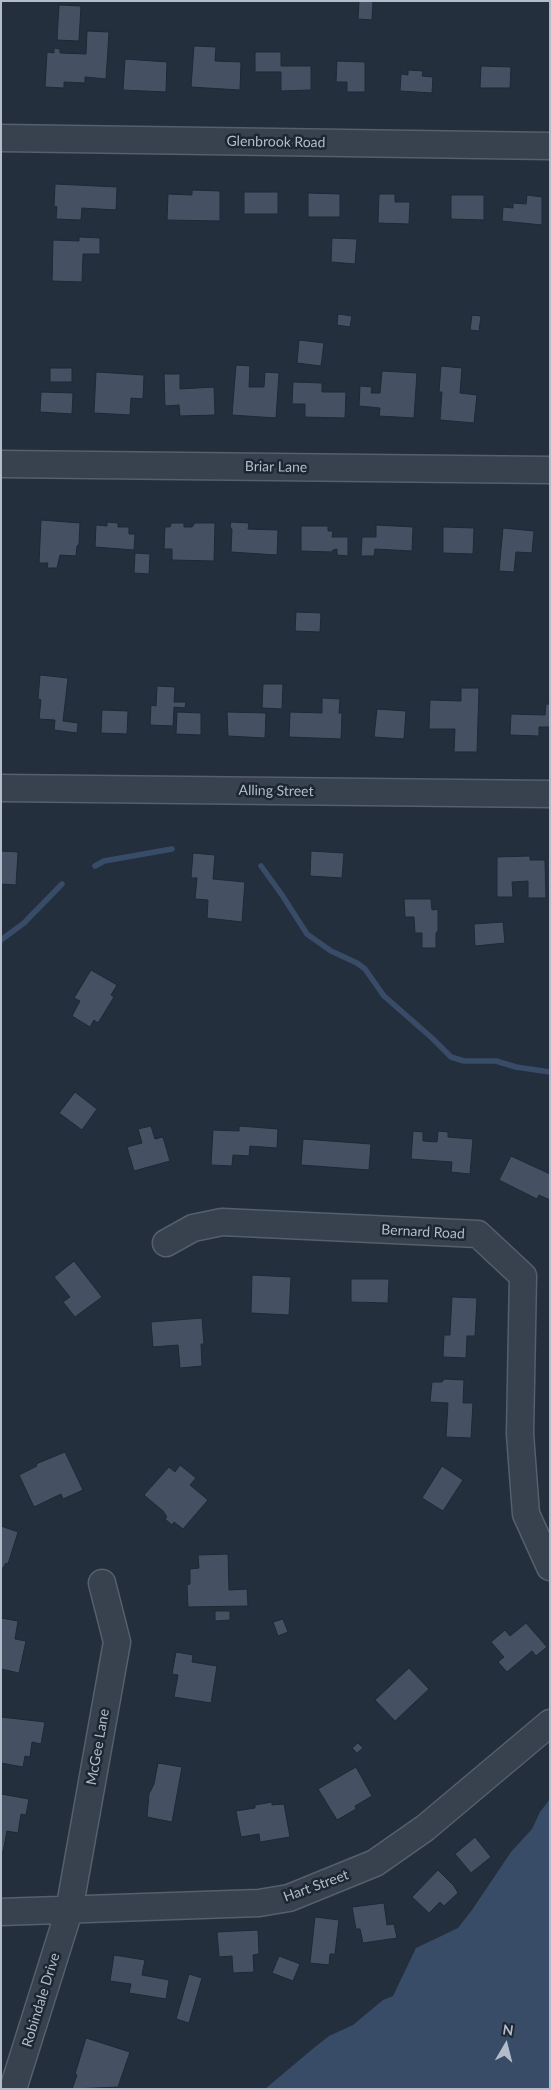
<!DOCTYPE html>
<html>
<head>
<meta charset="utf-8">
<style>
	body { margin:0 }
	#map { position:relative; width:551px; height:2090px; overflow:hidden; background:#242f3e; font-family:Lato,sans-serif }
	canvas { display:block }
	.frame { position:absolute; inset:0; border:2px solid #b4bcc9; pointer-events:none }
	.north { position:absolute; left:481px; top:2020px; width:50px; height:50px; -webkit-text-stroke:4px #1d2633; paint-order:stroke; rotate:8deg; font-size:14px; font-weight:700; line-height:20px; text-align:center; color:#b4bcc9 }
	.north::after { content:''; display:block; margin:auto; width:18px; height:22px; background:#b4bcc9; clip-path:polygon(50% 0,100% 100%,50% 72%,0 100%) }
</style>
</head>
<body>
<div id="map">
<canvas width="551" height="2090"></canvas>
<div class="frame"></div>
<div class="north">N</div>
</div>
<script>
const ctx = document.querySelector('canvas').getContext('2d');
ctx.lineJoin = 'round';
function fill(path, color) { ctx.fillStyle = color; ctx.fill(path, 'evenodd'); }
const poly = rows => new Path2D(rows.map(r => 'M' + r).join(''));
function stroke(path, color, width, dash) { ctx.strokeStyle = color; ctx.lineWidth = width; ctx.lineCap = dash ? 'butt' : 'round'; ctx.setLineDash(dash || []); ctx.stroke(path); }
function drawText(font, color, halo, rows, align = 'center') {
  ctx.font = font + ' Lato,sans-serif'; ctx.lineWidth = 5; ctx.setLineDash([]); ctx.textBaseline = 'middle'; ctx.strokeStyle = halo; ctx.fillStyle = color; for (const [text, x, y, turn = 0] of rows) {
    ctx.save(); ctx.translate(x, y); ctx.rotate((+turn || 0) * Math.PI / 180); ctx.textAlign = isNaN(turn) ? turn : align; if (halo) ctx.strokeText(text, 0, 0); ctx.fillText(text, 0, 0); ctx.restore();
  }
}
fill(poly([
	[550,1799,550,2089,265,2089,315,2047,329,2036,353,2025,383,2000,393,1996,416,1948,458,1928,472,1910,511,1852,532,1829,540,1812]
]), '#394c67');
stroke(poly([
	[95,866,104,861,172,849],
	[261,866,282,895,307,934,331,951,357,963,365,969,384,996,432,1038,451,1057,464,1061,496,1061,516,1067,550,1072],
	[1,940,24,923,62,884]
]), '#394c67', 5.5);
const building = poly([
	[359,1,373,1,372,20,358,19,359,1],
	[59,5,81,6,79,41,57,40,59,5],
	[87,31,109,32,106,79,85,77,85,83,64,82,64,88,45,87,47,52,54,53,54,48,60,49,60,53,86,54,87,31],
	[194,46,216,47,215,61,241,62,240,90,191,87,194,46],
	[255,52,281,52,281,66,311,66,311,90,281,91,281,72,255,72,255,52],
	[125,59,167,62,166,92,123,90,125,59],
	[337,61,365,62,365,92,347,92,347,82,336,82,337,61],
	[481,66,511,67,510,88,480,88,481,66],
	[408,70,423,71,422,76,433,77,432,93,400,91,401,74,408,75,408,70],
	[55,184,117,187,116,210,82,208,81,220,56,219,57,207,54,206,55,184],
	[192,190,220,191,220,221,167,220,168,194,192,195,192,190],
	[244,192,278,192,278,214,244,214,244,192],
	[308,193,340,194,340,217,308,217,308,193],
	[379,194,395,194,395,202,410,202,409,224,378,223,379,194],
	[451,195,484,195,484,220,451,219,451,195],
	[527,195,542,197,542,225,502,221,503,207,513,208,513,203,526,204,527,195],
	[79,237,100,238,100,254,83,254,82,282,52,281,53,240,79,241,79,237],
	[332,238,357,239,355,264,331,262,332,238],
	[338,314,352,316,350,327,337,325,338,314],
	[472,315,481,316,479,331,470,330,472,315],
	[299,340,324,343,321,366,297,363,299,340],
	[236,365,250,366,249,387,264,387,265,372,279,373,276,418,232,415,236,365],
	[441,366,462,368,460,393,477,395,474,423,440,420,442,392,439,392,441,366],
	[50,368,72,368,72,382,50,382,50,368],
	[382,371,417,373,414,418,379,416,380,408,359,406,360,386,372,387,371,393,380,393,382,371],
	[96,372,144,375,143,399,131,398,130,415,94,413,96,372],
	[164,374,180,374,180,389,214,387,215,415,180,416,179,405,165,406,164,374],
	[293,382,322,383,322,392,346,392,345,418,305,417,305,404,292,404,293,382],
	[41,392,73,393,72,414,40,412,41,392],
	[41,520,80,523,79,544,77,546,76,556,60,555,57,568,47,568,48,563,39,563,41,520],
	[107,522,118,523,118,527,129,527,129,534,135,534,134,550,95,547,96,525,107,526,107,522],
	[231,522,249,523,248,529,278,530,277,555,231,552,232,529,230,527,231,522],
	[171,523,184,523,184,527,192,527,195,523,215,523,214,561,172,560,172,549,164,549,165,527,170,527,171,523],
	[376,525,413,527,412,551,375,549,374,556,361,556,362,537,376,537,376,525],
	[301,526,328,526,328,531,333,531,332,537,348,537,348,556,337,555,337,549,333,550,332,552,301,551,301,526],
	[443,527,474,528,473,554,443,553,443,527],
	[503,528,534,531,532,553,516,552,514,572,499,571,503,528],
	[135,553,150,554,149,574,134,573,135,553],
	[296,612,321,613,320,632,295,631,296,612],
	[40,675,68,678,63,721,78,723,77,733,54,730,55,720,39,719,41,700,38,699,40,675],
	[263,684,283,684,282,709,262,708,263,684],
	[157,686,175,687,174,702,186,702,185,708,174,707,173,726,150,725,151,705,156,706,157,686],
	[461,688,479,688,477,752,454,752,455,729,429,729,430,700,461,701,461,688],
	[322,698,340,699,339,713,342,713,341,739,289,737,290,712,322,713,322,698],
	[546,704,550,704,550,727,539,727,539,736,510,735,511,714,545,715,546,704],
	[377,709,406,711,404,739,374,737,377,709],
	[102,710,128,711,127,734,101,733,102,710],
	[177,712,201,713,201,735,176,734,177,712],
	[227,712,266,713,265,738,228,736,227,712],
	[1,851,18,852,16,885,1,884,1,851],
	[311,851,344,853,342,878,310,876,311,851],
	[193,853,215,855,213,879,245,882,242,922,207,918,208,900,195,899,197,878,191,878,193,853],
	[530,856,530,860,545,860,546,898,528,898,528,881,512,882,513,897,497,897,497,857,530,856],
	[404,899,431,899,432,910,438,909,438,931,436,933,436,948,422,948,422,933,415,933,414,917,405,917,404,899],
	[503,922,505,943,475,946,474,924,503,922],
	[91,970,117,985,111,995,114,997,98,1023,94,1020,90,1027,72,1016,80,1001,74,998,91,970],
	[75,1092,97,1109,82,1130,59,1113,75,1092],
	[151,1126,155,1139,163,1137,170,1161,134,1171,127,1147,142,1143,138,1129,151,1126],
	[239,1126,278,1129,277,1148,250,1146,249,1156,233,1155,232,1166,211,1165,213,1130,239,1131,239,1126],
	[413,1131,423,1132,423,1141,437,1142,438,1131,448,1132,448,1137,473,1139,470,1174,451,1172,452,1162,411,1159,413,1131],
	[303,1139,371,1144,369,1170,301,1165,303,1139],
	[511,1156,550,1174,550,1200,539,1195,537,1199,499,1180,511,1156],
	[74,1261,102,1297,75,1317,63,1302,70,1297,54,1277,74,1261],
	[252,1275,291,1277,289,1315,251,1313,252,1275],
	[351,1279,389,1279,388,1303,351,1302,351,1279],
	[452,1297,477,1298,475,1336,467,1336,466,1358,443,1357,444,1335,450,1335,452,1297],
	[202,1318,204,1344,201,1344,202,1366,180,1368,178,1345,153,1347,151,1322,202,1318],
	[444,1379,464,1380,463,1403,473,1403,471,1438,446,1437,448,1403,430,1402,432,1382,442,1382,444,1379],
	[65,1452,83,1490,63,1499,61,1494,34,1507,19,1475,37,1466,36,1464,65,1452],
	[180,1465,196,1478,190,1485,208,1500,183,1529,174,1522,172,1525,165,1519,167,1517,163,1511,144,1495,169,1467,175,1472,180,1465],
	[442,1466,463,1480,443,1511,422,1498,442,1466],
	[1,1526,18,1532,8,1564,6,1563,1,1571,1,1526],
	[228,1554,229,1590,247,1589,248,1606,188,1607,187,1585,190,1584,190,1569,199,1568,198,1555,228,1554],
	[215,1611,230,1611,230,1620,215,1621,215,1611],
	[1,1618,18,1621,15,1639,26,1641,19,1673,1,1669,1,1618],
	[283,1619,288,1632,278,1636,273,1622,283,1619],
	[526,1623,547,1647,536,1656,532,1651,507,1672,498,1662,504,1657,491,1642,505,1630,510,1636,526,1623],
	[176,1652,193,1655,192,1662,217,1666,211,1703,174,1697,178,1675,172,1674,176,1652],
	[409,1668,429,1689,395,1721,375,1700,409,1668],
	[1,1717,45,1722,41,1744,32,1742,30,1757,25,1756,23,1767,1,1763,1,1717],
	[358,1743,363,1748,357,1753,352,1748,358,1743],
	[158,1763,182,1767,172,1822,147,1817,149,1794,154,1784,158,1763],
	[356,1767,372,1796,355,1806,356,1809,337,1820,318,1789,356,1767],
	[1,1794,29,1799,26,1815,21,1814,18,1833,7,1831,3,1852,1,1851,1,1794],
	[272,1802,272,1805,284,1804,290,1837,260,1842,259,1834,241,1837,236,1811,255,1808,255,1805,272,1802],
	[475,1837,491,1857,471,1873,455,1854,475,1837],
	[438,1870,454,1886,458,1893,444,1906,440,1902,429,1913,412,1897,438,1870],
	[384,1903,387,1925,394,1924,397,1938,363,1943,360,1929,356,1929,352,1907,384,1903],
	[315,1917,339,1920,335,1954,330,1954,329,1965,310,1963,315,1917],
	[258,1930,259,1954,253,1955,254,1972,233,1973,232,1956,219,1957,217,1932,258,1930],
	[114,1955,145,1960,142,1975,169,1980,166,1999,129,1993,131,1984,110,1981,114,1955],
	[279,1956,300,1964,293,1981,272,1973,279,1956],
	[189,1974,202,1978,189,2023,176,2019,189,1974],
	[86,2038,130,2052,118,2087,72,2089,77,2075,75,2074,86,2038]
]);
fill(building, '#455162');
stroke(building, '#1f2835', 1);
const minor = poly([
	[1,138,550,146],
	[1,464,550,470],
	[1,788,550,794],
	[166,1243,193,1228,222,1222,478,1234,523,1276,520,1434,526,1514,550,1567],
	[1,1912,259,1903,289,1898,375,1863,425,1828,550,1723],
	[13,2089,69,1911,117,1642,102,1583]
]);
stroke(minor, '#565f6c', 29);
stroke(minor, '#38414e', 26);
drawText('14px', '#b4bcc9', '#1d2633', [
	["Glenbrook Road",276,142,1],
	["Briar Lane",276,467,1],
	["Alling Street",276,791,1],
	["Bernard Road",423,1232,3],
	["McGee Lane",98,1747,-80],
	["Hart Street",316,1886,-20],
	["Robindale Drive",41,2000,-73]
]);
</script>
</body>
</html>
